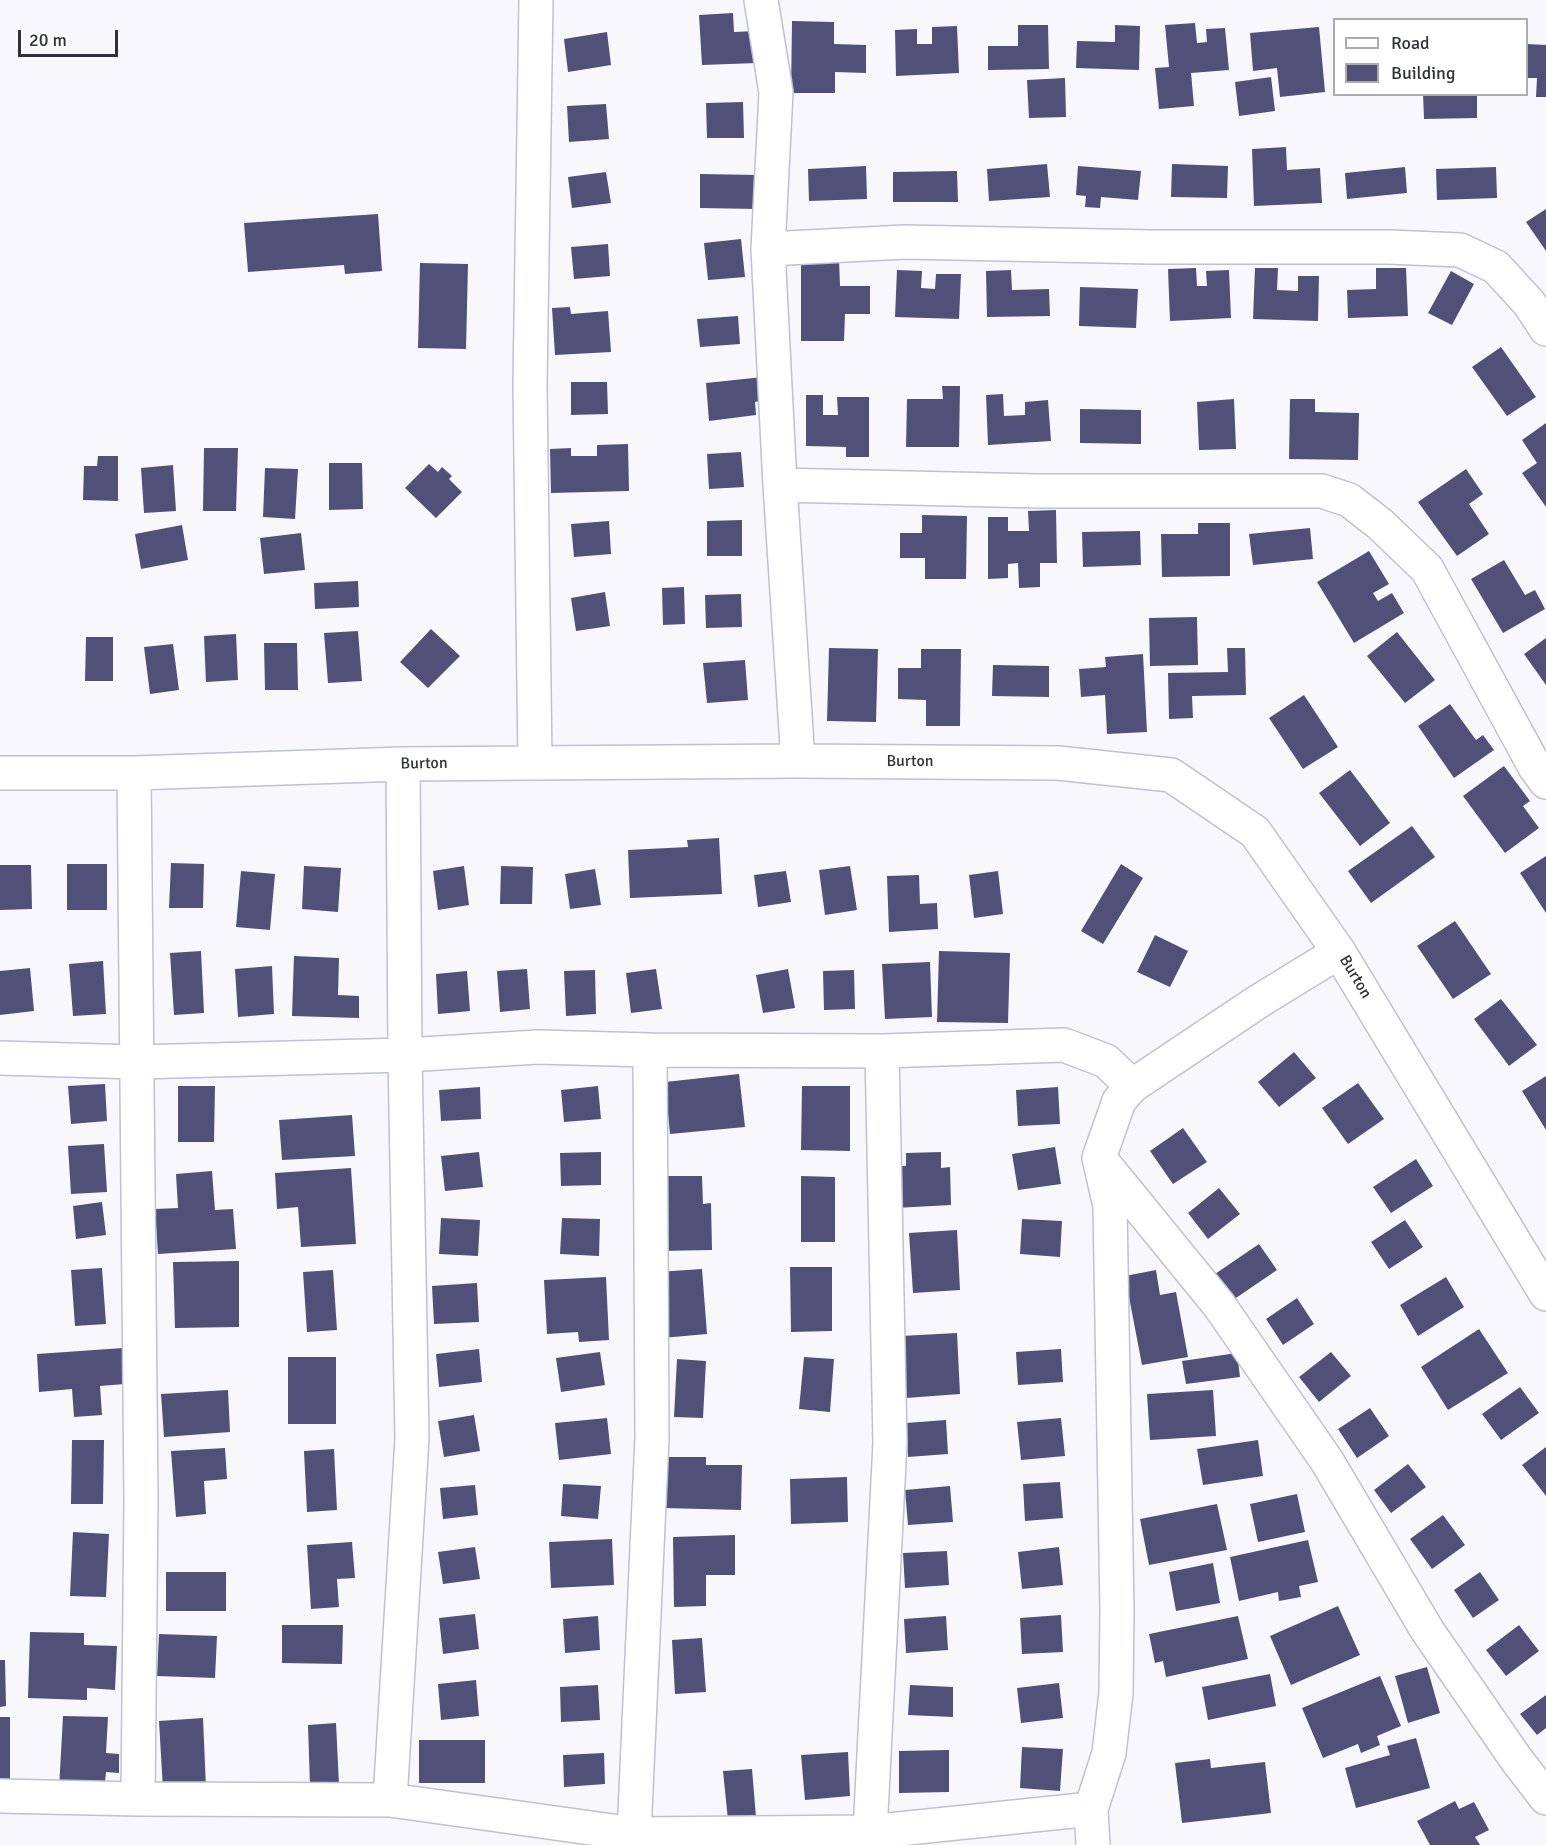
<!DOCTYPE html>
<html>
<head>
<meta charset="utf-8">
<style>
	body { margin:0 }
	#map { position:relative; width:1546px; height:1845px; overflow:hidden; background:#f8f8fc; font-family:Signika,sans-serif }
	canvas { display:block }
	.legend { position:absolute; left:1333px; top:18px; width:195px; height:78px; box-sizing:border-box; background:#fff; border:2px solid #acacaf; margin:0; padding:8px 10px; list-style:none; font-size:18px; color:#2f3038 }
	.legend li { display:flex; align-items:center; gap:12px; height:30px }
	.legend b { width:30px; border:2px solid #acacaf }
	.scale { position:absolute; left:18px; top:30px; width:100px; height:27px; box-sizing:border-box; border:3px solid #2f3038; border-top:0; padding-left:8px; font-size:18px; line-height:21px; white-space:nowrap; color:#2f3038; -webkit-text-stroke:4px #fff; paint-order:stroke }
</style>
</head>
<body>
<div id="map">
<canvas width="1546" height="1845"></canvas>
<ul class="legend">
<li><b style="height:8px;background:#fff"></b>Road</li>
<li><b style="height:16px;background:#505078"></b>Building</li>
</ul>
<div class="scale">20 m</div>
</div>
<script>
const ctx = document.querySelector('canvas').getContext('2d');
ctx.lineJoin = 'round';
function fill(path, color) { ctx.fillStyle = color; ctx.fill(path, 'evenodd'); }
const poly = rows => new Path2D(rows.map(r => 'M' + r).join(''));
function stroke(path, color, width, dash) { ctx.strokeStyle = color; ctx.lineWidth = width; ctx.lineCap = dash ? 'butt' : 'round'; ctx.setLineDash(dash || []); ctx.stroke(path); }
function drawText(font, color, halo, rows, align = 'center') {
  ctx.font = font + ' Signika,sans-serif'; ctx.lineWidth = 6; ctx.setLineDash([]); ctx.textBaseline = 'middle'; ctx.strokeStyle = halo; ctx.fillStyle = color; for (const [text, x, y, turn = 0] of rows) {
    ctx.save(); ctx.translate(x, y); ctx.rotate((+turn || 0) * Math.PI / 180); ctx.textAlign = isNaN(turn) ? turn : align; if (halo) ctx.strokeText(text, 0, 0); ctx.fillText(text, 0, 0); ctx.restore();
  }
}
fill(poly([
	[733,13,734,32,756,31,757,63,702,65,699,15],
	[792,21,834,22,834,44,866,45,866,73,835,72,835,93,791,93],
	[1195,23,1197,43,1207,42,1206,29,1225,28,1229,70,1191,73,1194,106,1159,109,1155,68,1169,67,1165,25],
	[1018,25,1048,25,1049,69,988,70,988,46,1018,46],
	[1115,25,1140,26,1139,70,1076,68,1077,41,1115,42],
	[957,26,959,73,896,76,895,30,917,29,917,44,932,44,932,27],
	[1319,27,1325,92,1280,97,1277,68,1253,71,1250,33],
	[607,32,611,65,568,72,564,39],
	[1526,44,1546,45,1546,97,1536,97,1537,78,1526,78],
	[1271,77,1275,111,1239,116,1235,82],
	[1065,78,1066,117,1029,118,1027,80],
	[1423,94,1477,95,1477,118,1424,119],
	[743,102,744,138,707,138,706,103],
	[606,104,609,139,569,142,567,106],
	[1286,147,1287,170,1320,168,1322,203,1254,206,1252,149],
	[1047,164,1050,197,989,201,987,169],
	[1172,164,1228,166,1227,198,1171,197],
	[866,166,867,199,809,201,808,169],
	[1078,166,1141,171,1138,200,1101,197,1100,208,1085,207,1086,196,1076,195],
	[1405,167,1407,193,1347,199,1345,173],
	[1496,167,1497,198,1437,200,1436,169],
	[957,171,958,202,893,202,893,172],
	[606,172,611,203,572,208,568,177],
	[700,174,758,175,757,209,700,208],
	[1546,209,1546,251,1526,222],
	[378,214,382,271,345,274,344,265,248,272,244,223],
	[741,239,745,277,708,280,704,243],
	[608,244,610,276,574,279,571,247],
	[801,258,839,259,840,286,870,286,870,314,845,314,844,341,801,341],
	[420,263,468,264,466,349,418,348],
	[1196,268,1197,286,1207,286,1206,271,1229,270,1231,318,1170,321,1168,269],
	[1255,268,1278,268,1277,290,1298,291,1298,276,1319,276,1318,321,1253,319],
	[1376,268,1406,268,1408,316,1348,318,1347,290,1376,289],
	[897,270,922,271,921,288,935,289,936,274,961,274,959,319,895,317],
	[1011,270,1012,290,1049,289,1050,316,987,317,986,271],
	[1451,271,1474,284,1452,325,1428,313],
	[1080,287,1138,289,1136,328,1079,326],
	[570,307,571,314,608,311,611,352,555,355,552,308],
	[738,316,740,344,700,347,697,319],
	[1501,347,1536,397,1507,416,1472,367],
	[763,377,765,400,755,402,756,415,709,421,706,383],
	[571,382,607,382,608,414,571,415],
	[942,386,960,386,959,447,906,447,907,399,943,399],
	[1003,394,1004,416,1025,415,1025,402,1048,400,1051,441,988,445,986,395],
	[806,395,823,395,823,415,838,415,837,397,869,397,869,457,846,457,846,447,806,446],
	[1234,399,1236,449,1199,450,1197,402],
	[1290,399,1315,399,1315,412,1359,413,1358,460,1289,459],
	[1080,409,1141,410,1141,444,1080,443],
	[1546,423,1546,507,1522,473,1537,463,1522,440],
	[628,444,629,491,551,493,550,449,571,448,571,456,597,456,597,445],
	[204,448,238,448,236,511,203,511],
	[741,452,744,487,709,489,707,454],
	[98,456,118,456,118,501,83,500,84,466,97,466],
	[329,463,362,463,363,509,329,510],
	[429,464,438,472,442,467,452,476,449,479,462,492,436,518,405,488],
	[173,465,176,511,144,513,141,468],
	[265,468,298,469,295,519,263,517],
	[1466,469,1483,494,1469,504,1489,534,1457,556,1418,502],
	[1056,510,1057,563,1040,563,1040,587,1019,588,1018,563,1008,564,1008,578,988,579,988,517,1008,517,1008,531,1029,531,1028,511],
	[922,515,967,516,966,579,925,579,925,558,900,558,900,533,922,533],
	[742,520,742,556,707,556,707,521],
	[609,521,611,554,574,557,571,524],
	[1198,523,1230,523,1230,576,1162,577,1161,534,1198,534],
	[182,525,188,560,141,569,135,534],
	[1310,528,1313,559,1253,565,1249,534],
	[1140,531,1141,565,1083,567,1082,532],
	[301,533,305,570,264,574,260,538],
	[1369,551,1389,584,1373,593,1378,601,1392,593,1404,613,1354,643,1317,582],
	[1504,560,1525,595,1535,590,1545,609,1503,633,1471,579],
	[358,581,359,607,315,609,314,583],
	[684,587,685,624,663,625,662,588],
	[605,592,610,626,576,631,571,598],
	[741,594,742,627,706,628,705,595],
	[1197,617,1198,665,1150,666,1149,618],
	[431,629,460,656,428,688,400,662],
	[358,631,362,681,328,683,324,633],
	[1397,632,1435,680,1405,703,1367,656],
	[236,634,238,680,206,682,204,636],
	[86,637,113,637,113,681,85,681],
	[1546,638,1546,685,1524,654],
	[264,643,297,643,298,690,265,690],
	[173,644,179,690,150,694,144,647],
	[829,648,878,649,876,722,827,721],
	[1227,648,1245,648,1246,695,1192,696,1193,718,1169,719,1168,673,1228,672],
	[921,649,961,649,960,726,926,726,926,700,898,699,898,668,921,668],
	[1143,654,1147,732,1107,734,1105,695,1081,697,1079,669,1106,667,1105,657],
	[745,660,748,700,707,703,703,663],
	[993,665,1049,666,1049,697,992,696],
	[1304,695,1338,747,1303,769,1269,718],
	[1450,704,1476,740,1483,735,1494,750,1454,778,1418,726],
	[1504,766,1530,801,1523,806,1539,828,1505,853,1463,796],
	[1350,770,1390,823,1360,846,1319,793],
	[1412,826,1435,857,1371,903,1348,871],
	[719,838,722,894,630,898,628,850,688,847,687,840],
	[1546,856,1546,913,1520,873],
	[171,863,204,864,203,908,169,908],
	[67,864,107,864,107,910,67,910],
	[1121,864,1143,878,1103,944,1081,931],
	[0,865,31,865,32,909,0,910],
	[304,866,341,868,338,912,302,909],
	[464,866,469,905,438,910,433,871],
	[501,866,533,867,532,904,500,904],
	[850,866,857,910,825,915,819,870],
	[595,869,601,905,570,909,565,874],
	[241,871,275,874,270,930,236,927],
	[786,871,791,902,758,907,754,875],
	[998,871,1003,914,974,918,969,875],
	[919,875,920,904,937,903,938,929,889,932,887,876],
	[1455,921,1491,974,1453,999,1417,946],
	[1155,935,1188,951,1170,987,1137,972],
	[201,951,204,1013,174,1015,170,953],
	[939,951,1010,953,1008,1023,937,1022],
	[294,956,339,958,338,995,359,996,359,1018,292,1016],
	[103,961,106,1014,73,1016,69,964],
	[930,962,932,1017,885,1019,882,964],
	[272,966,274,1014,238,1017,235,969],
	[30,968,34,1011,0,1015,0,971],
	[527,969,530,1009,500,1012,497,971],
	[656,969,662,1009,631,1013,626,973],
	[788,969,795,1008,763,1013,756,975],
	[595,970,596,1014,566,1016,564,971],
	[854,970,855,1009,824,1010,823,971],
	[467,971,470,1011,438,1014,436,974],
	[1501,999,1537,1045,1509,1066,1474,1019],
	[1294,1052,1316,1078,1279,1107,1258,1082],
	[739,1074,745,1127,670,1134,665,1082],
	[1546,1076,1546,1130,1522,1091],
	[1358,1083,1384,1119,1348,1144,1322,1108],
	[105,1084,107,1121,71,1124,68,1086],
	[178,1086,215,1086,214,1142,178,1142],
	[598,1086,601,1119,564,1122,561,1090],
	[802,1086,850,1086,850,1151,801,1150],
	[480,1087,481,1119,441,1121,439,1090],
	[1058,1087,1060,1124,1018,1126,1016,1090],
	[352,1115,355,1156,282,1160,279,1120],
	[1183,1128,1207,1162,1173,1184,1150,1151],
	[104,1144,107,1192,71,1194,68,1146],
	[1055,1147,1061,1184,1018,1190,1012,1154],
	[479,1152,483,1187,445,1191,441,1156],
	[601,1152,601,1185,561,1186,560,1153],
	[941,1152,941,1168,950,1167,951,1205,895,1208,893,1166,906,1166,906,1153],
	[1416,1159,1433,1186,1391,1213,1373,1187],
	[351,1168,356,1244,301,1247,298,1207,277,1209,275,1173],
	[212,1171,215,1210,233,1209,236,1249,158,1254,155,1209,178,1208,176,1174],
	[657,1176,702,1176,703,1204,711,1203,712,1250,658,1251],
	[801,1176,835,1177,835,1242,801,1242],
	[1219,1188,1240,1214,1208,1239,1188,1213],
	[102,1202,106,1235,76,1239,73,1206],
	[441,1218,480,1220,478,1256,439,1254],
	[562,1218,600,1219,599,1256,560,1254],
	[1022,1219,1062,1221,1060,1257,1020,1254],
	[1405,1220,1423,1247,1389,1269,1371,1242],
	[957,1230,960,1290,913,1293,909,1233],
	[1259,1244,1277,1270,1233,1300,1215,1274],
	[239,1261,239,1327,175,1328,173,1262],
	[790,1267,832,1267,832,1331,791,1332],
	[102,1268,106,1324,75,1326,71,1270],
	[702,1269,707,1334,662,1338,657,1272],
	[333,1270,337,1330,307,1332,303,1272],
	[1156,1270,1160,1295,1176,1292,1188,1357,1142,1365,1125,1276],
	[606,1277,609,1340,579,1342,578,1332,547,1334,544,1280],
	[1446,1277,1464,1307,1418,1336,1400,1305],
	[477,1283,479,1322,434,1324,432,1286],
	[1297,1298,1314,1324,1283,1345,1266,1319],
	[1479,1329,1508,1373,1448,1410,1421,1367],
	[957,1333,960,1394,906,1398,901,1336],
	[123,1348,125,1384,100,1386,102,1415,74,1417,72,1389,39,1392,37,1354],
	[479,1349,482,1382,439,1387,436,1354],
	[1061,1349,1063,1382,1018,1385,1016,1352],
	[600,1352,605,1385,561,1392,556,1358],
	[1331,1352,1351,1376,1319,1402,1299,1377],
	[1237,1353,1240,1377,1186,1384,1182,1361],
	[288,1357,336,1357,336,1424,288,1424],
	[804,1357,834,1359,830,1412,799,1409],
	[677,1359,706,1361,703,1418,674,1417],
	[1520,1387,1539,1413,1501,1440,1482,1414],
	[228,1390,230,1432,164,1437,161,1394],
	[1213,1390,1216,1436,1150,1440,1147,1394],
	[1370,1408,1389,1436,1357,1458,1338,1429],
	[474,1415,480,1451,444,1457,438,1421],
	[607,1418,611,1454,559,1460,555,1423],
	[1061,1418,1065,1456,1021,1460,1017,1422],
	[946,1420,948,1454,908,1457,906,1423],
	[72,1440,104,1440,103,1504,71,1504],
	[1258,1440,1263,1476,1203,1485,1197,1449],
	[1546,1447,1546,1496,1522,1465],
	[225,1448,227,1479,204,1481,206,1514,176,1517,171,1451],
	[334,1449,337,1510,307,1512,304,1451],
	[665,1457,706,1457,706,1465,742,1465,741,1510,664,1508],
	[1408,1464,1426,1487,1391,1513,1374,1490],
	[847,1477,848,1522,791,1524,790,1479],
	[1060,1482,1063,1518,1025,1521,1023,1484],
	[563,1484,601,1486,598,1519,561,1516],
	[475,1485,478,1515,443,1519,440,1488],
	[950,1486,953,1522,908,1525,905,1490],
	[1297,1494,1305,1532,1258,1542,1250,1504],
	[1217,1504,1227,1550,1149,1565,1140,1519],
	[1443,1515,1465,1545,1432,1569,1410,1539],
	[73,1532,109,1534,106,1597,70,1596],
	[735,1535,735,1575,706,1575,706,1606,674,1607,673,1537],
	[612,1539,614,1585,551,1588,549,1542],
	[1308,1540,1318,1582,1299,1586,1301,1597,1279,1601,1278,1592,1239,1601,1230,1557],
	[352,1542,355,1578,337,1579,339,1607,311,1609,307,1545],
	[475,1547,480,1579,443,1584,438,1552],
	[1059,1547,1063,1585,1022,1589,1018,1552],
	[947,1551,949,1585,905,1588,903,1553],
	[1213,1563,1220,1603,1176,1611,1169,1572],
	[166,1572,226,1572,226,1611,166,1611],
	[1480,1572,1499,1600,1473,1618,1454,1590],
	[1338,1606,1360,1655,1291,1685,1270,1636],
	[475,1614,479,1649,443,1654,439,1618],
	[1061,1615,1063,1652,1022,1654,1020,1618],
	[598,1616,600,1650,565,1653,563,1619],
	[946,1616,948,1650,906,1653,904,1619],
	[1238,1616,1248,1659,1166,1677,1163,1661,1155,1663,1149,1634],
	[282,1625,343,1625,342,1664,282,1663],
	[1519,1625,1539,1651,1506,1676,1486,1650],
	[30,1632,84,1633,84,1645,117,1646,115,1690,87,1688,87,1700,28,1698],
	[159,1634,217,1636,215,1678,157,1676],
	[702,1638,706,1692,675,1694,672,1640],
	[0,1660,5,1660,6,1706,0,1707],
	[1427,1667,1440,1713,1408,1723,1395,1676],
	[1270,1674,1276,1706,1208,1720,1202,1687],
	[1380,1676,1401,1726,1377,1736,1380,1745,1361,1753,1358,1744,1323,1758,1302,1708],
	[476,1680,479,1716,441,1720,438,1684],
	[1059,1683,1063,1718,1021,1723,1017,1688],
	[598,1685,600,1720,561,1722,560,1687],
	[910,1685,953,1687,953,1717,908,1715],
	[1546,1695,1546,1728,1537,1735,1520,1714],
	[63,1716,108,1717,106,1753,119,1754,119,1773,106,1772,104,1792,59,1789],
	[0,1717,10,1717,10,1787,0,1787],
	[203,1718,206,1788,163,1790,159,1721],
	[336,1723,339,1785,310,1786,308,1725],
	[1416,1738,1430,1788,1356,1808,1345,1768,1390,1755,1387,1746],
	[419,1740,485,1740,485,1783,419,1783],
	[1022,1747,1063,1749,1060,1791,1020,1788],
	[949,1750,949,1792,899,1793,899,1751],
	[848,1752,850,1796,805,1800,801,1755],
	[604,1753,605,1784,564,1787,563,1755],
	[1210,1759,1211,1768,1265,1762,1271,1813,1182,1823,1175,1763],
	[752,1769,756,1817,728,1820,723,1771],
	[1455,1801,1459,1809,1474,1802,1489,1830,1475,1837,1480,1845,1430,1845,1417,1821]
]), '#505078');
const minor = poly([
	[761,0,776,92,768,249,780,485,798,761],
	[768,249,905,242,1152,247,1389,247,1460,250,1496,267,1529,303,1546,329],
	[780,485,1038,491,1322,491,1349,500,1380,524,1427,569,1535,767,1546,782],
	[535,763,530,385,536,0],
	[0,773,134,773,403,764,798,761,1058,763,1171,775,1255,832,1339,952,1546,1294],
	[134,773,141,1500,138,1799],
	[0,1058,136,1062,405,1055,538,1047,650,1050,882,1051,1064,1045,1106,1061,1132,1086],
	[1104,1164,1219,1305,1327,1461,1427,1630,1516,1759,1546,1798],
	[0,1796,138,1799,390,1800,634,1834,870,1832,1091,1809,1109,1753,1116,1693,1117,1610,1110,1206,1099,1158,1119,1101,1132,1086,1259,1001,1339,952],
	[390,1800,412,1438,405,1055,403,764],
	[1091,1809,1093,1845],
	[870,1832,890,1443,882,1051],
	[634,1834,652,1437,650,1050]
]);
stroke(minor, '#bfc0d5', 36);
stroke(minor, '#fff', 33);
drawText('16px', '#2f3038', '#fff', [
	["Burton",910,762],
	["Burton",424,764,-1],
	["Burton",1355,977,59]
]);
</script>
</body>
</html>
